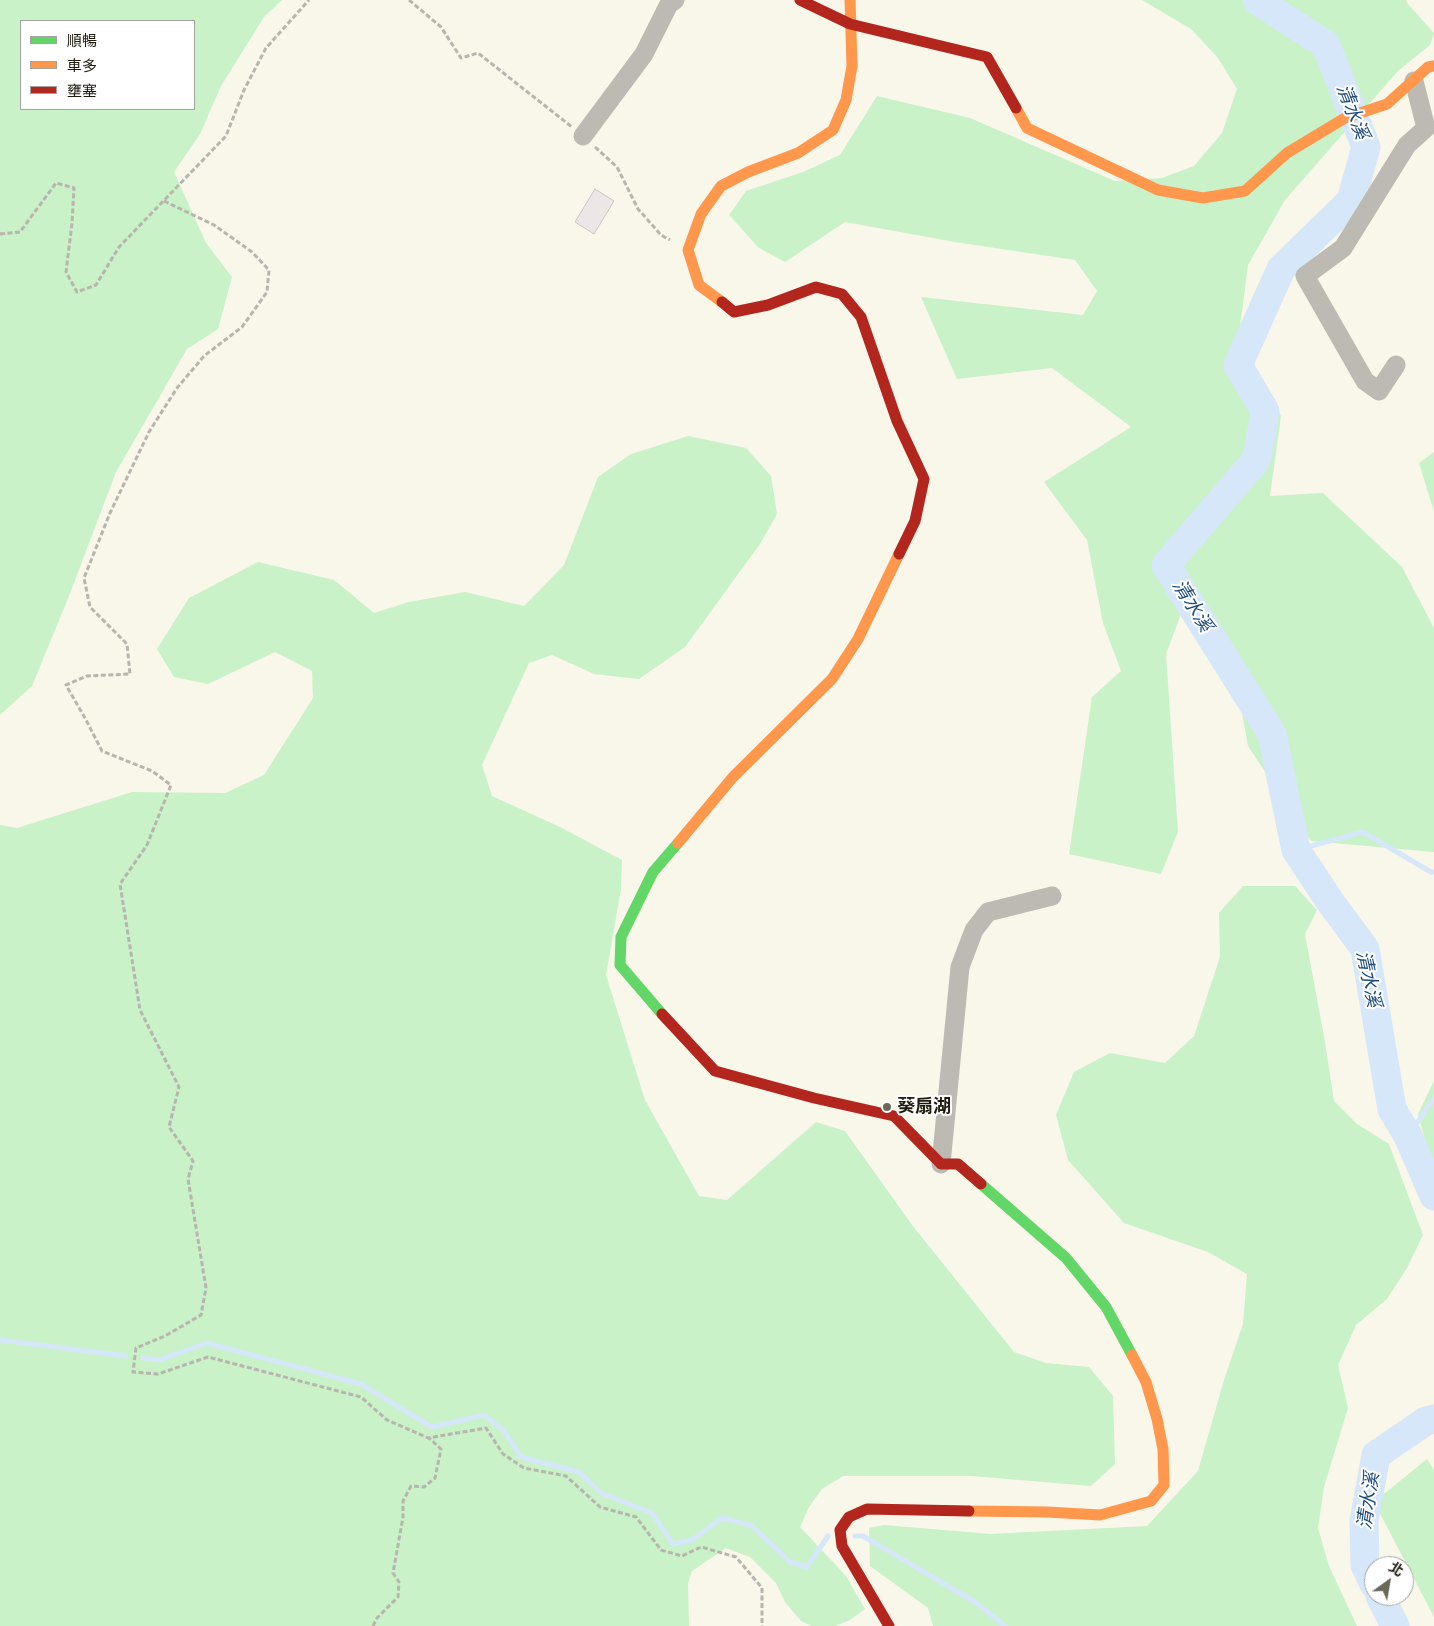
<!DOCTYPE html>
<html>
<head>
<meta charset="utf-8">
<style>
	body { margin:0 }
	#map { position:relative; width:1434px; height:1626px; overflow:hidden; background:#f9f6ea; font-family:"Libre Baskerville","Noto Sans TC",serif }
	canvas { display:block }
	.legend { position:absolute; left:20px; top:20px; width:175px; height:90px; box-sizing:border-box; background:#fff; border:1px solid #a5a39e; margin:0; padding:6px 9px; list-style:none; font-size:15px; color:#1e1a0d }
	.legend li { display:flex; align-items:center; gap:10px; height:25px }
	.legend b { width:25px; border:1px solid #a5a39e }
	.north { position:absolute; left:1364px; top:1556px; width:50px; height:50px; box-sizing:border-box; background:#fff; border:1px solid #a5a39e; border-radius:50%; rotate:32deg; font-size:14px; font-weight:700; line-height:20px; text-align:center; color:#1e1a0d }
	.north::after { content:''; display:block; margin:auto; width:18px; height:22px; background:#6b675a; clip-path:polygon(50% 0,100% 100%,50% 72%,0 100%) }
</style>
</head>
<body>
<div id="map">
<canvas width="1434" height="1626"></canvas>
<ul class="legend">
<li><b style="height:6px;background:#63d668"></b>順暢</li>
<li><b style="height:6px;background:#ff974d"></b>車多</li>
<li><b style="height:6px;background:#b3261e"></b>壅塞</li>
</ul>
<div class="north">北</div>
</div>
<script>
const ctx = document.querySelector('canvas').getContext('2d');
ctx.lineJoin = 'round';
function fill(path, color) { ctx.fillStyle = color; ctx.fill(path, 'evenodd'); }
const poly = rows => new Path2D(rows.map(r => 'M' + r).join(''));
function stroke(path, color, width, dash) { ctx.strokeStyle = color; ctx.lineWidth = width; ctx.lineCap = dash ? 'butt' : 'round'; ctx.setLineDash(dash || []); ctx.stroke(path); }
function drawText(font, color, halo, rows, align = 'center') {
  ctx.font = font + ' "Libre Baskerville","Noto Sans TC",serif'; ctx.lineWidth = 4; ctx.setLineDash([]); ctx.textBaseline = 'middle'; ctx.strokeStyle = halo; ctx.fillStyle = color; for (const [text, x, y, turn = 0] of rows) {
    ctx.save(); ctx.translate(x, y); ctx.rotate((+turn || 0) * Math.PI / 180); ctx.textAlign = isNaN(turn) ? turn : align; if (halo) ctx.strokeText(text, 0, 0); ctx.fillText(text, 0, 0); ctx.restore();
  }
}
fill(poly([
	[0,0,282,0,264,17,221,86,200,134,174,172,206,243,232,277,218,329,187,349,116,472,69,596,32,686,0,715],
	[21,21,194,21,194,109,21,109],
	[1142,0,1406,0,1407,3,1434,33,1430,45,1398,71,1285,200,1248,265,1238,342,1281,416,1270,496,1323,493,1402,567,1434,628,1434,852,1311,841,1248,746,1234,668,1184,606,1166,654,1178,832,1161,874,1069,854,1092,697,1121,671,1103,623,1087,540,1044,482,1131,427,1052,368,957,379,921,297,1083,315,1097,291,1075,260,955,242,845,222,785,262,759,248,729,215,746,191,803,172,840,155,877,96,970,118,1115,181,1162,178,1194,166,1222,133,1237,89,1218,58,1191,29],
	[688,436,746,448,771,476,777,514,760,544,685,647,639,679,594,674,552,655,529,663,482,765,492,796,560,827,622,860,621,889,606,975,645,1100,699,1196,727,1200,816,1122,845,1131,912,1225,1014,1352,1046,1363,1089,1367,1113,1396,1115,1464,1091,1486,972,1476,843,1476,822,1489,809,1507,800,1527,846,1576,865,1609,850,1620,835,1626,812,1626,801,1621,785,1602,776,1583,750,1557,726,1548,692,1571,688,1583,689,1626,0,1626,0,825,17,828,132,792,225,793,264,775,313,698,312,671,275,652,208,684,174,677,157,649,189,598,258,562,334,580,374,613,409,602,465,592,524,606,564,565,598,477,631,454],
	[1434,452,1434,512,1419,463],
	[1243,886,1295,886,1317,910,1305,934,1325,1042,1334,1101,1357,1124,1389,1144,1423,1235,1407,1268,1387,1299,1356,1325,1338,1365,1348,1408,1324,1487,1318,1528,1329,1566,1357,1626,933,1626,928,1608,870,1566,869,1528,884,1525,990,1534,1147,1526,1198,1471,1224,1380,1243,1324,1247,1274,1208,1252,1124,1223,1068,1160,1056,1115,1074,1072,1110,1053,1165,1063,1194,1036,1220,957,1219,913],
	[1434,1081,1434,1175,1418,1114],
	[1427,1459,1434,1470,1434,1617,1374,1502]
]), '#c9f2c8');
stroke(poly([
	[1296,850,1363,832,1431,872,1434,872],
	[1408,1136,1434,1098],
	[0,1340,126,1356],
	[143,1358,159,1360,207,1343,361,1384,432,1427,484,1415,504,1431,521,1457,579,1472,601,1493,652,1513,673,1544,692,1540,722,1518,751,1525,790,1562,807,1567,828,1536],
	[855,1536,863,1536,975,1602,1005,1626]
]), '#d5e7f9', 5);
stroke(poly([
	[1257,0,1326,45,1366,147,1351,201,1281,269,1238,365,1265,411,1257,459,1166,565,1272,734,1296,850,1329,900,1365,949,1392,1109,1408,1136,1434,1196],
	[1374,1584,1365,1565,1364,1521,1376,1455,1426,1421,1434,1419],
	[1380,1596,1395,1626]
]), '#d5e7f9', 29);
const building = poly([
	[595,189,614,201,594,234,575,222,595,189]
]);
fill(building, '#ece6e7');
stroke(building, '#cac5c5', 1);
stroke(poly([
	[409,0,441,27,461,58,478,53,572,127],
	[595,147,617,167,638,209,661,235,670,240],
	[164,201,214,225,252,252,269,270,267,292,242,327,204,356,177,388,149,432,110,513,84,578,90,607,127,644,130,674,87,676,66,685,85,718,102,751,152,771,171,785,147,845,120,884,140,1010,179,1087,169,1127,193,1161,188,1179,206,1288,201,1315,165,1336,136,1348,133,1372,158,1374,208,1357,361,1397,387,1420,428,1438,486,1428,503,1454,524,1468,566,1476,600,1507,636,1517,661,1550,682,1556,701,1547,736,1557,762,1588,762,1626],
	[0,234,20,232,56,183,74,188,72,223,66,272,77,292,96,285,119,247,226,136,244,90,266,48,309,0],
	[373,1626,377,1618,398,1597,399,1582,393,1573,403,1517,403,1501,411,1486,424,1487,435,1478,441,1449,428,1437]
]), '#b8b5ae', 3, [5, 2.5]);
stroke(poly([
	[583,136,644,54,669,4,675,0],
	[1396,365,1379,391,1365,381,1305,276,1343,248,1407,145,1426,128,1414,81],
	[941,1164,960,967,974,930,988,912,1052,896]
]), '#bdbab3', 19);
stroke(poly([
	[662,1014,620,965,621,937,653,872,678,843],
	[981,1184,1066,1258,1106,1307,1132,1355]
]), '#63d668', 11);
stroke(poly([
	[1016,108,1027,128,1158,190,1203,198,1245,191,1287,153,1345,118,1387,104,1428,67,1434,66],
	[722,302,699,285,688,250,701,214,721,186,748,172,798,153,833,130,846,100,852,66,850,0],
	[678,843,733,777,832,679,858,639,899,554],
	[969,1511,1047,1512,1100,1515,1151,1501,1164,1485,1163,1449,1157,1419,1146,1382,1132,1355]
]), '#ff974d', 11);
stroke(poly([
	[800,0,850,24,987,57,1016,108],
	[722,302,734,312,768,305,816,287,842,294,861,317,897,421,924,479,915,521,899,554],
	[662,1014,715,1071,814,1098,894,1116,941,1164,958,1164,981,1184],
	[889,1626,842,1546,840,1530,849,1517,867,1509,969,1511]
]), '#b3261e', 11);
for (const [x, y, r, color] of [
	[887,1107,5,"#6b675a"]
]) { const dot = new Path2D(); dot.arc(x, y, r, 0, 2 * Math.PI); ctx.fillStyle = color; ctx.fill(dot); stroke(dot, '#fff', 2); }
drawText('bold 18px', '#1e1a0d', '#fff', [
	["葵扇湖",897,1107]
], 'left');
drawText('italic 19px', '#1e4b7b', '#fff', [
	["清水溪",1352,112,69],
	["清水溪",1192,606,58],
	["清水溪",1368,979,78],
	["清水溪",1369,1501,-82]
]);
</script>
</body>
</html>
